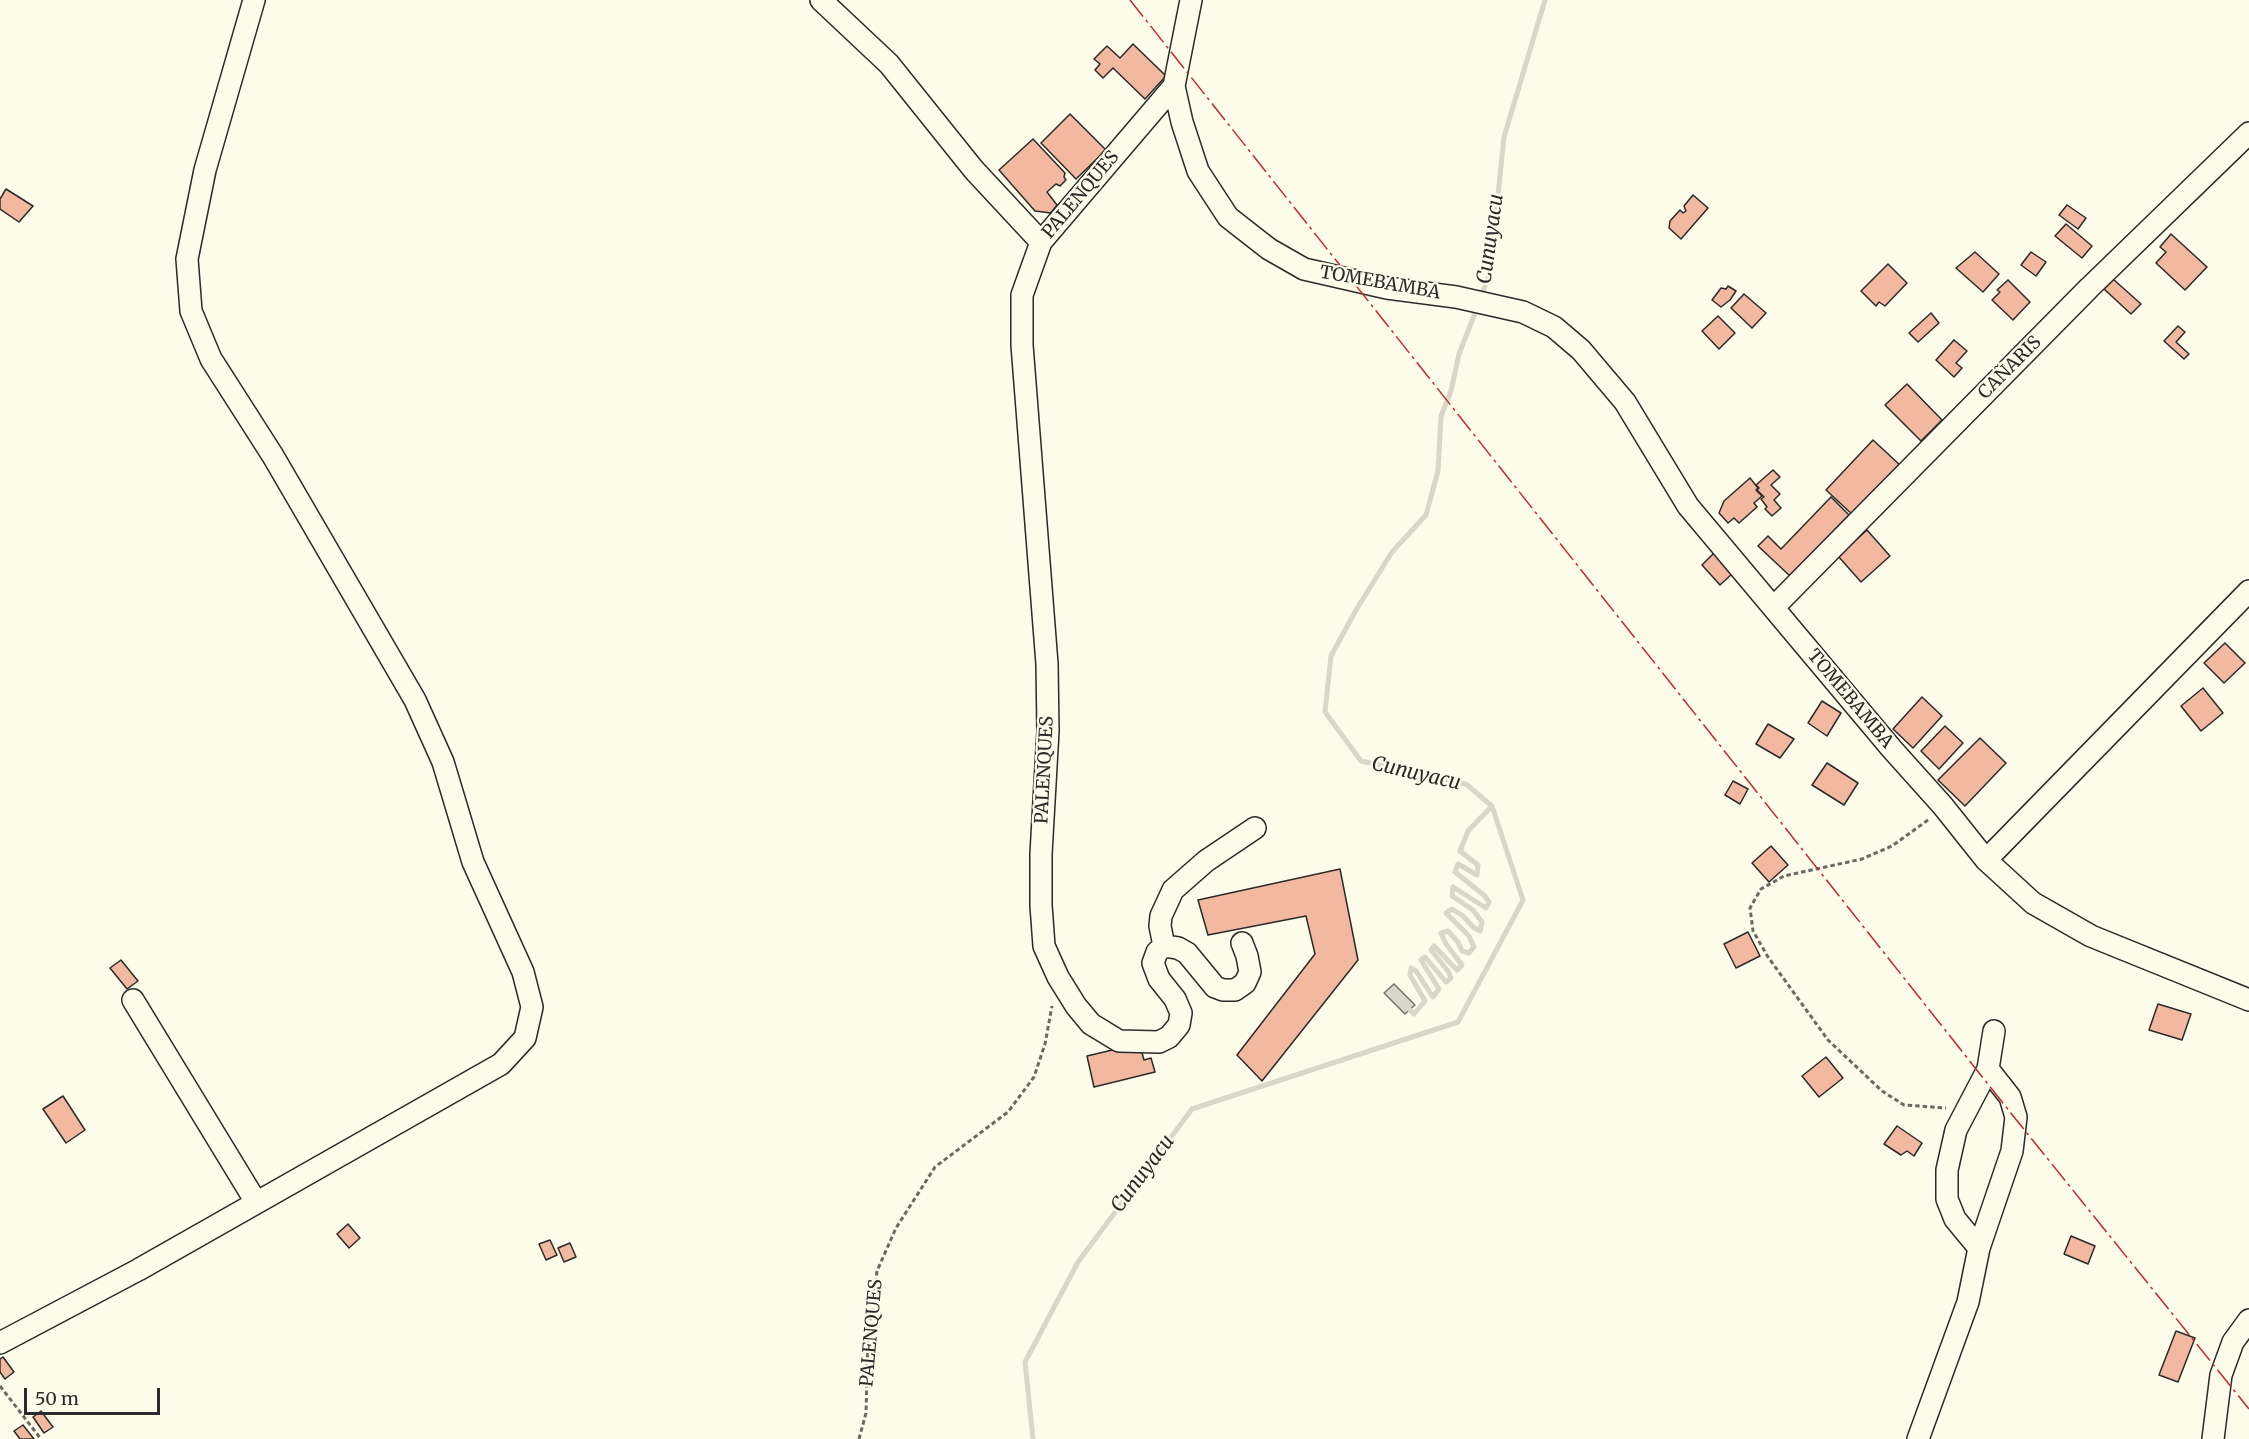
<!DOCTYPE html>
<html>
<head>
<meta charset="utf-8">
<style>
	body { margin:0 }
	#map { position:relative; width:2249px; height:1439px; overflow:hidden; background:#fdfbea; font-family:Merriweather,serif }
	canvas { display:block }
	.scale { position:absolute; left:24px; top:1388px; width:136px; height:27px; box-sizing:border-box; border:3px solid #2b2b2b; border-top:0; padding-left:8px; font-size:18px; line-height:21px; white-space:nowrap; color:#2b2b2b; -webkit-text-stroke:4px #fdfbea; paint-order:stroke }
</style>
</head>
<body>
<div id="map">
<canvas width="2249" height="1439"></canvas>
<div class="scale">50 m</div>
</div>
<script>
const ctx = document.querySelector('canvas').getContext('2d');
ctx.lineJoin = 'round';
function fill(path, color) { ctx.fillStyle = color; ctx.fill(path, 'evenodd'); }
const poly = rows => new Path2D(rows.map(r => 'M' + r).join(''));
function stroke(path, color, width, dash) { ctx.strokeStyle = color; ctx.lineWidth = width; ctx.lineCap = dash ? 'butt' : 'round'; ctx.setLineDash(dash || []); ctx.stroke(path); }
function drawText(font, color, halo, rows, align = 'center') {
  ctx.font = font + ' Merriweather,serif'; ctx.lineWidth = 4.5; ctx.setLineDash([]); ctx.textBaseline = 'middle'; ctx.strokeStyle = halo; ctx.fillStyle = color; for (const [text, x, y, turn = 0] of rows) {
    ctx.save(); ctx.translate(x, y); ctx.rotate((+turn || 0) * Math.PI / 180); ctx.textAlign = isNaN(turn) ? turn : align; if (halo) ctx.strokeText(text, 0, 0); ctx.fillText(text, 0, 0); ctx.restore();
  }
}
const water = poly([
	[1394,984,1415,1005,1405,1014,1384,993,1394,984]
]);
fill(water, '#d8d7c9');
stroke(water, '#74746e', 1.5);
stroke(poly([
	[1481,296,1490,273,1504,137,1545,0],
	[1410,1010,1414,1014,1425,1001,1410,975,1411,968,1416,971,1433,997,1439,989,1421,960,1425,957,1446,982,1451,978,1448,971,1431,950,1434,946,1457,970,1462,965,1446,944,1441,933,1448,931,1458,942,1462,951,1469,953,1474,947,1469,936,1446,913,1452,909,1463,916,1473,927,1480,931,1482,922,1473,910,1452,896,1453,887,1486,908,1489,902,1485,896,1455,872,1458,864,1477,875,1478,865,1460,851,1468,831,1492,806],
	[1033,1439,1025,1362,1078,1262,1192,1109,1458,1022,1523,900,1492,806,1466,784,1361,761,1325,712,1331,656,1356,610,1392,552,1426,515,1438,471,1441,416,1451,391,1459,354,1477,308]
]), '#d8d7c9', 5);
const building = poly([
	[1133,44,1166,76,1145,99,1113,68,1103,78,1095,70,1100,64,1094,59,1107,46,1120,58,1133,44],
	[1070,114,1106,150,1076,179,1041,143,1070,114],
	[1033,139,1065,173,1064,177,1066,180,1060,186,1056,184,1047,192,1057,205,1051,213,1035,211,999,170,1033,139],
	[6,189,33,206,19,222,0,209,0,199,6,189],
	[1693,195,1708,208,1681,239,1669,228,1670,221,1680,210,1683,213,1686,211,1684,206,1693,195],
	[2067,205,2086,218,2078,229,2059,215,2067,205],
	[2066,224,2092,246,2082,258,2055,236,2066,224],
	[2171,234,2207,267,2185,290,2156,263,2166,252,2160,247,2171,234],
	[1975,252,1999,274,1983,292,1956,268,1975,252],
	[2031,252,2046,262,2036,276,2021,265,2031,252],
	[1888,264,1907,283,1885,306,1879,302,1876,306,1861,291,1888,264],
	[2113,279,2141,304,2131,314,2104,289,2113,279],
	[2008,280,2030,302,2013,320,1992,300,2000,292,1997,290,2008,280],
	[1728,286,1736,291,1730,300,1721,307,1712,300,1721,288,1726,289,1728,286],
	[1744,294,1766,313,1752,328,1731,308,1744,294],
	[1931,313,1939,323,1918,342,1909,333,1931,313],
	[1718,316,1735,333,1719,349,1702,331,1718,316],
	[2178,326,2185,332,2176,342,2189,354,2184,359,2164,341,2178,326],
	[1954,340,1967,351,1956,363,1962,368,1954,377,1936,360,1954,340],
	[1907,384,1942,420,1921,441,1885,405,1907,384],
	[1873,440,1901,466,1854,516,1826,490,1873,440],
	[1773,470,1780,477,1771,485,1780,494,1774,500,1781,508,1772,516,1765,509,1767,507,1761,499,1764,497,1757,490,1759,488,1756,485,1773,470],
	[1750,478,1758,488,1756,490,1762,496,1754,503,1757,507,1739,523,1734,518,1728,523,1719,513,1724,501,1750,478],
	[1831,497,1849,515,1790,576,1758,546,1768,536,1781,549,1831,497],
	[1867,530,1890,556,1861,582,1838,556,1867,530],
	[1714,553,1733,573,1720,585,1702,565,1714,553],
	[2225,643,2245,663,2224,683,2204,663,2225,643],
	[2203,688,2223,713,2201,731,2181,706,2203,688],
	[1922,697,1942,716,1913,748,1893,729,1922,697],
	[1822,701,1841,713,1827,736,1808,723,1822,701],
	[1768,724,1794,739,1780,758,1756,744,1768,724],
	[1945,726,1963,743,1939,769,1921,751,1945,726],
	[1980,738,2006,763,1965,806,1938,780,1980,738],
	[1827,763,1858,783,1844,805,1812,785,1827,763],
	[1733,781,1748,789,1740,804,1725,795,1733,781],
	[1771,846,1788,865,1769,882,1752,863,1771,846],
	[1340,869,1358,960,1262,1081,1237,1055,1315,954,1306,916,1208,935,1198,900,1340,869],
	[1748,932,1760,956,1736,968,1724,944,1748,932],
	[121,960,138,981,127,989,110,968,121,960],
	[2158,1004,2191,1014,2182,1040,2149,1030,2158,1004],
	[1125,1047,1126,1052,1141,1049,1144,1060,1151,1058,1155,1072,1094,1087,1087,1056,1125,1047],
	[1826,1057,1843,1078,1819,1097,1802,1076,1826,1057],
	[63,1096,85,1130,66,1143,43,1109,63,1096],
	[1897,1126,1922,1143,1914,1156,1907,1151,1901,1155,1884,1144,1897,1126],
	[348,1224,360,1238,349,1248,337,1234,348,1224],
	[2071,1236,2095,1246,2088,1264,2064,1254,2071,1236],
	[550,1240,557,1255,546,1260,539,1244,550,1240],
	[570,1243,576,1257,564,1262,558,1248,570,1243],
	[2176,1331,2195,1338,2178,1382,2159,1375,2176,1331],
	[3,1357,14,1372,5,1379,0,1372,0,1359,3,1357],
	[41,1411,53,1427,44,1433,33,1417,41,1411],
	[23,1425,34,1439,20,1439,14,1431,23,1425]
]);
fill(building, '#f2b8a0');
stroke(building, '#2b2b2b', 1.5);
const minor = poly([
	[821,0,889,64,974,170,1041,242],
	[1191,0,1174,86,1182,122,1198,171,1228,217,1269,249,1304,269,1387,288,1456,297,1523,312,1554,327,1581,350,1625,402,1688,506,1891,748,1943,806,1986,860,2033,903,2091,936,2249,1000],
	[1174,86,1041,242,1022,295,1022,345,1047,664,1048,731,1041,854,1041,905,1044,946,1058,977,1076,1006,1091,1024,1119,1041,1159,1042,1169,1037,1179,1025,1181,1013,1175,999,1159,979,1153,963,1157,952,1164,946,1178,948,1187,953,1215,987,1223,990,1235,990,1245,983,1250,972,1247,956,1242,943],
	[1774,607,2089,288,2249,133],
	[1986,860,2249,591],
	[1164,946,1160,926,1161,916,1173,890,1206,861,1255,828],
	[133,1000,256,1202],
	[1979,1248,2012,1151,2016,1117,2010,1097,1988,1069],
	[0,1343,138,1270,501,1064,525,1038,532,1007,523,972,473,862,443,762,415,700,273,456,211,359,191,311,187,259,205,170,254,0],
	[1918,1439,1968,1302,1979,1248,1955,1219,1947,1199,1947,1170,1956,1130,1988,1069,1994,1031],
	[2213,1439,2221,1375,2233,1342,2249,1320]
]);
stroke(minor, '#2b2b2b', 24);
stroke(poly([
	[1928,820,1892,846,1862,859,1784,876,1761,889,1750,908,1753,931,1768,957,1828,1040,1882,1091,1904,1105,1946,1108],
	[0,1386,41,1439],
	[859,1439,866,1413,868,1338,877,1271,896,1228,935,1167,1008,1112,1034,1077,1045,1044,1052,1006]
]), '#6a6964', 3, [4.5, 3]);
stroke(minor, '#fdfbea', 21);
stroke(poly([
	[1130,0,2014,1117,2249,1409]
]), '#c62828', 1.5, [21, 4.5, 3, 4.5]);
drawText('18px', '#2b2b2b', '#fdfbea', [
	["PALENQUES",1081,195,-50],
	["TOMEBAMBA",1380,283,10],
	["CAÑARIS",2010,368,-45],
	["TOMEBAMBA",1850,699,50],
	["PALENQUES",1045,770,-87],
	["PALENQUES",872,1333,-85]
]);
drawText('italic 20px', '#2b2b2b', '#fdfbea', [
	["Cunuyacu",1491,239,-82],
	["Cunuyacu",1416,774,13],
	["Cunuyacu",1143,1174,-53]
]);
</script>
</body>
</html>
